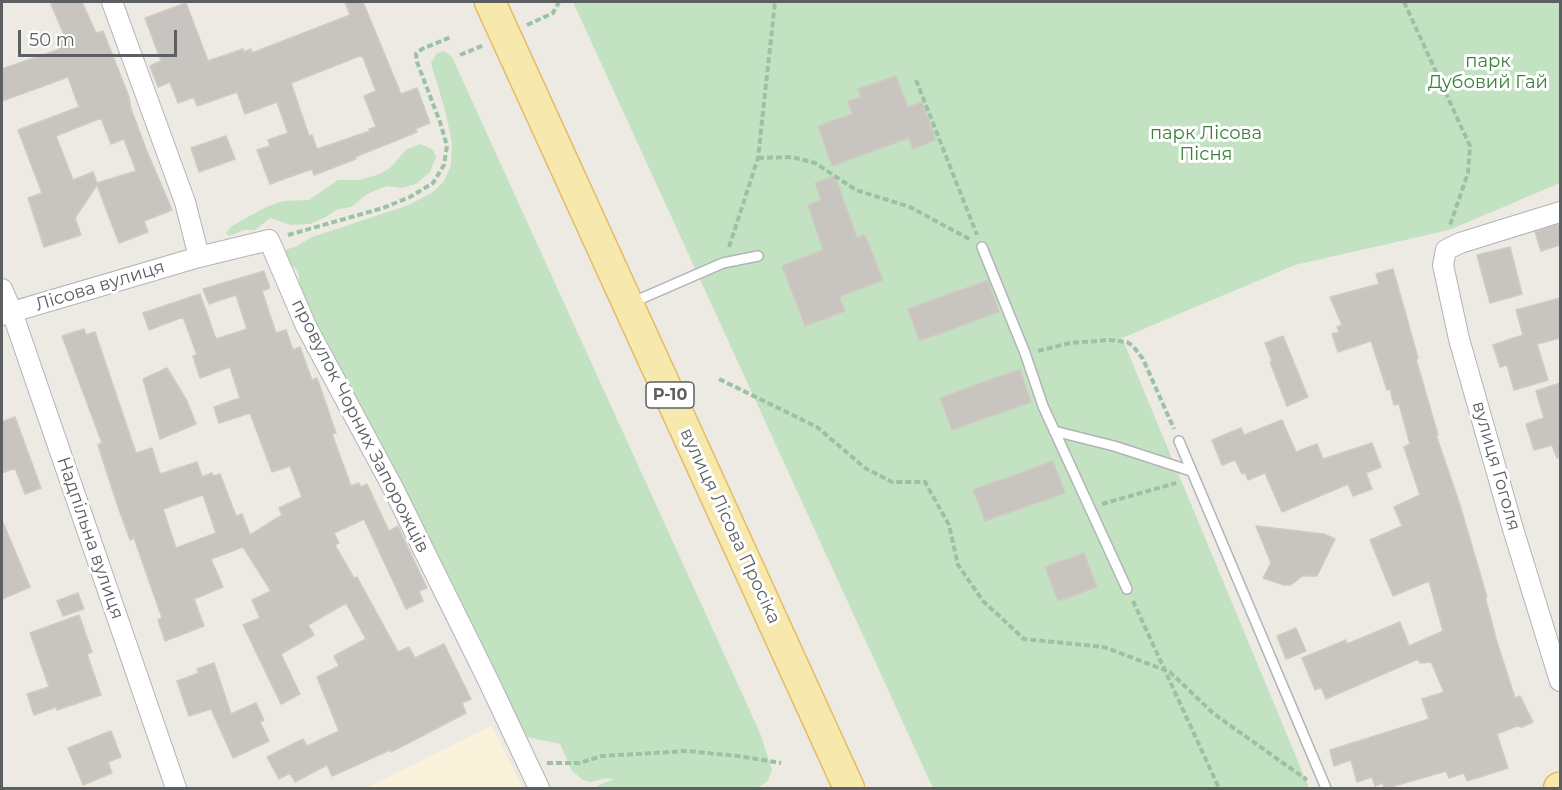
<!DOCTYPE html>
<html>
<head>
<meta charset="utf-8">
<style>
	body { margin:0 }
	#map { position:relative; width:1562px; height:790px; overflow:hidden; background:#eceae3; font-family:Montserrat,sans-serif }
	canvas { display:block }
	.frame { position:absolute; inset:0; border:3px solid #5b5f62; pointer-events:none }
	.scale { position:absolute; left:18px; top:30px; width:159px; height:27px; box-sizing:border-box; border:3px solid #5b5f62; border-top:0; padding-left:8px; font-size:18px; line-height:21px; white-space:nowrap; color:#5b5f62; -webkit-text-stroke:4px #fff; paint-order:stroke }
</style>
</head>
<body>
<div id="map">
<canvas width="1562" height="790"></canvas>
<div class="frame"></div>
<div class="scale">50 m</div>
</div>
<script>
const ctx = document.querySelector('canvas').getContext('2d');
ctx.lineJoin = 'round';
function fill(path, color) { ctx.fillStyle = color; ctx.fill(path, 'evenodd'); }
const poly = rows => new Path2D(rows.map(r => 'M' + r).join(''));
function stroke(path, color, width, dash) { ctx.strokeStyle = color; ctx.lineWidth = width; ctx.lineCap = dash ? 'butt' : 'round'; ctx.setLineDash(dash || []); ctx.stroke(path); }
function drawText(font, color, halo, rows, align = 'center') {
  ctx.font = font + ' Montserrat,sans-serif'; ctx.lineWidth = 6; ctx.setLineDash([]); ctx.textBaseline = 'middle'; ctx.strokeStyle = halo; ctx.fillStyle = color; for (const [text, x, y, turn = 0] of rows) {
    ctx.save(); ctx.translate(x, y); ctx.rotate((+turn || 0) * Math.PI / 180); ctx.textAlign = isNaN(turn) ? turn : align; if (halo) ctx.strokeText(text, 0, 0); ctx.fillText(text, 0, 0); ctx.restore();
  }
}
fill(poly([
	[491,726,496,734,523,788,366,788]
]), '#faf1da');
fill(poly([
	[573,2,1560,2,1560,183,1449,230,1295,265,1122,338,1309,788,933,788],
	[444,51,452,57,760,733,772,770,768,781,757,788,598,788,597,786,614,779,606,778,591,782,583,780,572,771,560,744,527,737,311,320,301,295,298,272,294,267,287,262,284,250,295,247,312,237,409,205,433,192,444,181,451,165,452,144,446,114,431,63,437,53],
	[421,144,433,150,436,157,430,172,416,184,402,188,387,186,374,191,366,195,351,207,338,209,326,217,310,224,291,225,270,218,255,230,244,230,229,236,226,233,232,226,266,207,283,201,309,200,338,180,360,180,380,174,390,168,407,149]
]), '#c3e2c1');
const building = poly([
	[50,2,82,2,96,33,103,31,129,97,131,109,146,149,172,210,144,221,148,232,119,243,97,185,75,218,81,235,44,247,28,198,42,193,18,130,79,107,68,77,2,101,2,69,60,49,56,43,66,39,50,2],
	[101,118,111,144,124,139,136,171,97,183,93,172,73,180,56,136,101,118],
	[345,2,363,2,401,94,417,88,430,123,415,129,417,132,355,157,356,159,314,175,312,169,270,184,257,150,270,146,268,140,288,133,277,102,245,114,237,92,197,106,194,97,178,103,170,82,158,87,150,66,161,61,145,18,186,3,208,61,243,49,244,52,251,49,252,53,350,15,345,2],
	[362,55,376,91,364,96,376,127,369,129,370,131,317,149,312,135,309,136,291,83,362,55],
	[896,76,908,107,922,102,936,140,913,149,909,138,832,166,818,126,852,114,848,101,861,97,858,89,896,76],
	[226,136,235,159,199,172,191,148,226,136],
	[835,176,857,238,865,235,883,280,839,297,845,311,805,326,782,266,823,250,808,205,821,200,815,183,835,176],
	[1560,224,1560,245,1541,251,1535,232,1560,224],
	[1510,247,1522,294,1490,303,1477,255,1510,247],
	[1393,269,1418,358,1416,359,1438,435,1436,435,1459,502,1487,597,1485,597,1497,642,1515,698,1520,696,1533,722,1522,727,1517,726,1497,734,1508,768,1467,781,1464,773,1449,778,1446,771,1384,789,1383,783,1375,786,1372,777,1357,782,1351,760,1334,766,1330,750,1429,719,1422,699,1444,692,1431,662,1420,663,1418,659,1326,699,1321,687,1315,690,1302,658,1346,640,1347,644,1400,622,1409,646,1443,631,1429,581,1393,596,1370,540,1402,526,1394,507,1420,495,1404,447,1410,444,1399,404,1394,405,1390,389,1387,390,1371,341,1338,352,1332,334,1339,332,1337,327,1342,325,1330,297,1379,284,1376,274,1393,269],
	[264,271,270,288,262,291,276,333,286,330,293,350,300,347,312,380,317,378,336,433,332,434,351,486,359,483,361,487,367,484,389,531,398,526,427,588,419,591,423,601,406,609,364,519,334,533,339,543,335,545,354,578,357,577,398,652,409,647,415,658,444,644,471,699,462,703,466,713,391,752,390,750,332,776,327,765,295,782,290,773,279,779,267,757,303,739,307,746,339,731,317,677,339,666,334,656,366,639,346,603,308,625,314,635,281,654,300,694,281,704,243,625,260,618,252,600,271,591,243,547,211,559,223,587,194,599,204,626,165,641,158,620,162,618,134,538,130,540,117,504,98,445,102,443,62,336,84,329,86,335,95,332,136,453,152,448,160,474,197,462,202,477,212,473,213,476,220,474,236,516,242,514,250,535,282,515,279,508,302,497,290,466,272,472,250,413,219,423,214,407,240,398,230,367,200,378,193,356,197,355,183,317,149,330,143,313,200,294,216,339,247,329,236,295,209,304,203,289,264,271],
	[203,495,216,533,176,548,163,509,203,495],
	[988,280,999,312,919,341,908,309,988,280],
	[1560,298,1560,338,1537,344,1548,380,1514,390,1507,365,1500,367,1493,345,1523,335,1516,310,1560,298],
	[1283,336,1308,397,1287,406,1270,362,1272,361,1265,343,1283,336],
	[167,368,187,401,196,424,160,439,143,379,167,368],
	[1020,369,1031,402,952,430,940,398,1020,369],
	[1560,383,1560,457,1557,458,1552,445,1534,450,1526,424,1544,418,1536,391,1560,383],
	[15,417,41,488,25,494,15,468,2,473,2,422,15,417],
	[1282,420,1296,452,1317,444,1323,459,1372,443,1381,467,1366,473,1372,489,1353,496,1348,484,1282,512,1265,473,1248,480,1245,473,1242,474,1235,460,1222,465,1212,440,1241,428,1244,435,1282,420],
	[1053,461,1065,493,985,521,973,490,1053,461],
	[2,520,30,587,2,599,2,520],
	[1256,526,1324,534,1335,539,1317,576,1302,576,1291,585,1284,585,1263,578,1271,563,1256,526],
	[1084,553,1097,587,1058,601,1045,567,1084,553],
	[78,593,84,609,63,616,57,601,78,593],
	[79,615,92,652,87,654,101,695,57,710,56,707,34,715,27,694,49,687,30,633,79,615],
	[1296,628,1306,651,1286,659,1277,636,1296,628],
	[214,663,231,714,256,703,264,720,260,722,269,741,233,758,211,709,189,716,177,681,199,673,197,669,214,663],
	[111,731,121,757,108,762,112,773,83,785,68,748,111,731]
]);
fill(building, '#c8c5c0');
stroke(building, '#d0cbc2', 1.5);
const lane = poly([
	[982,247,1025,353,1043,406,1127,589],
	[631,303,723,263,758,256],
	[1054,431,1114,446,1191,471],
	[1179,441,1326,788]
]);
const street = poly([
	[112,2,185,202,199,257,269,240,306,326,393,488,488,680,539,788],
	[1560,212,1460,243,1446,250,1443,265,1459,339,1513,529,1560,681],
	[2,289,12,312,176,788],
	[2,315,199,257]
]);
const primary = poly([
	[490,2,849,788],
	[1559,788,1560,788]
]);
stroke(lane, '#b0b4b7', 12);
stroke(street, '#b0b4b7', 22);
stroke(primary, '#e4ba64', 33);
stroke(poly([
	[1404,2,1470,146,1468,173,1450,225],
	[527,25,553,13,559,2],
	[460,55,484,45],
	[916,80,977,235],
	[758,158,792,157,815,163,856,190,910,207,971,240],
	[288,235,383,208,410,197,433,183,444,165,447,146,440,122,417,62,416,54,422,49,451,37],
	[729,247,758,158,775,2],
	[1038,351,1070,343,1110,340,1127,342,1133,346,1143,359,1174,429],
	[719,379,817,427,865,468,892,482,925,482,949,525,958,565,983,601,1024,639,1104,647,1170,672,1214,714,1307,780],
	[1102,504,1176,483],
	[1133,601,1219,788],
	[547,763,579,763,602,756,687,751,738,756,781,763]
]), '#9cc2a4', 4, [6, 3]);
stroke(lane, '#fff', 9);
stroke(street, '#fff', 20);
stroke(primary, '#f7e8ad', 30);
for (const [x, y, w] of [
	[670,395,48]
]) { const box = new Path2D(); box.roundRect(x - w / 2, y - 13, w, 26, 4.5); ctx.fillStyle = '#fff'; ctx.fill(box); stroke(box, '#5b5f62', 1.5); }
drawText('bold 16px', '#5b5f62', null, [
	["Р-10",670,395]
]);
drawText('18px', '#3c803c', '#fff', [
	["парк",1488,62],
	["Дубовий Гай",1488,83],
	["парк Лісова",1206,134],
	["Пісня",1206,155]
]);
drawText('18px', '#5b5f62', '#fff', [
	["Лісова вулиця",100,286,-17],
	["провулок Чорних Запорожців",360,426,63],
	["вулиця Гоголя",1496,466,74],
	["вулиця Лісова Просіка",730,526,65],
	["Надпільна вулиця",90,538,71]
]);
</script>
</body>
</html>
